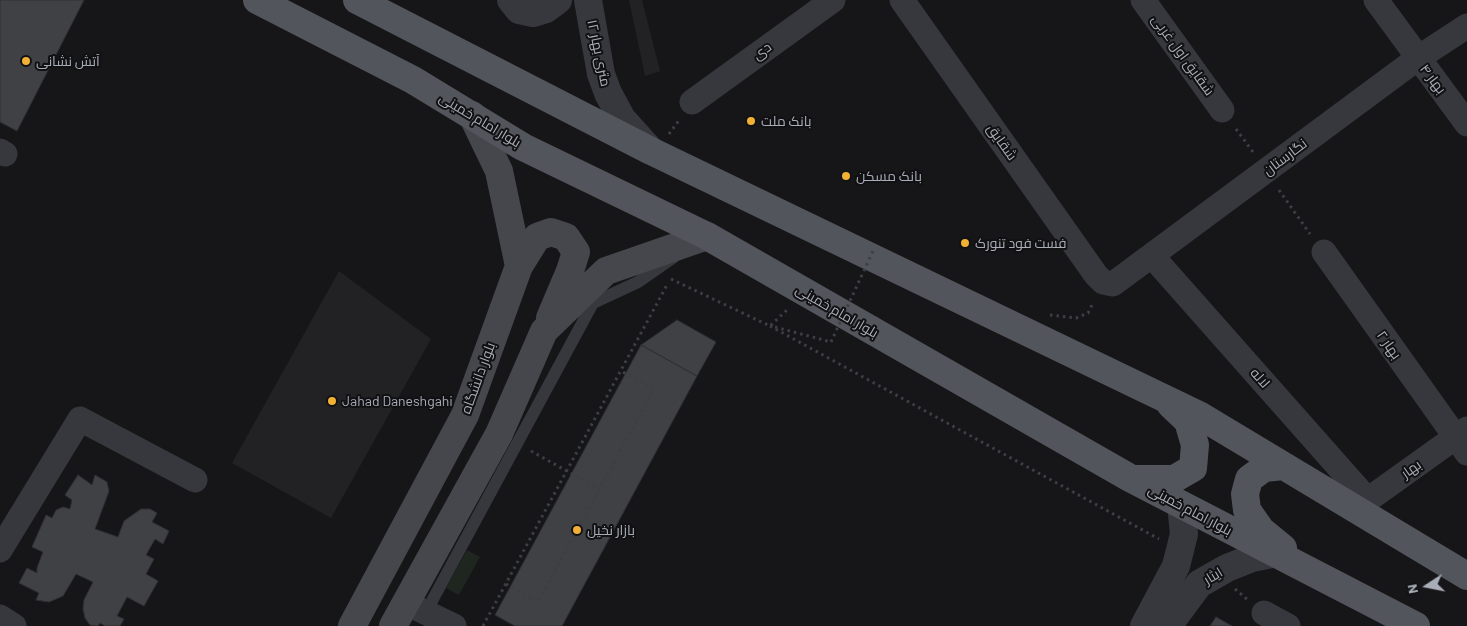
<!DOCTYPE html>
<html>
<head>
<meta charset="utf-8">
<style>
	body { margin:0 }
	#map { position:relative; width:1467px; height:626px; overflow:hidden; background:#161618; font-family:Barlow,sans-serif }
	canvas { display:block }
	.north { position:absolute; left:1402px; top:561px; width:50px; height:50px; -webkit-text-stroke:4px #111113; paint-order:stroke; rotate:259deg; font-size:14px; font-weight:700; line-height:20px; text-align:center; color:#a8adb8 }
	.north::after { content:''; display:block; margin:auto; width:18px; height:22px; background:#a8adb8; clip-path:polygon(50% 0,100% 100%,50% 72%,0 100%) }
</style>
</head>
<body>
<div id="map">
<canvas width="1467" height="626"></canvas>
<div class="north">N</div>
</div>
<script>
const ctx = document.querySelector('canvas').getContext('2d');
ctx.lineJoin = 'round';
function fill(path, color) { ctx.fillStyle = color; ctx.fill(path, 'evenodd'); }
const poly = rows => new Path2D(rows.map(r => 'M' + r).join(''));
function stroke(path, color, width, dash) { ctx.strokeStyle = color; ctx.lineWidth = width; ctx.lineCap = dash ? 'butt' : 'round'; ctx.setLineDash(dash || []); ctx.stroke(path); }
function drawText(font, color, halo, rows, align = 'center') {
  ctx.font = font + ' Barlow,Cairo,sans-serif'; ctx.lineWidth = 4; ctx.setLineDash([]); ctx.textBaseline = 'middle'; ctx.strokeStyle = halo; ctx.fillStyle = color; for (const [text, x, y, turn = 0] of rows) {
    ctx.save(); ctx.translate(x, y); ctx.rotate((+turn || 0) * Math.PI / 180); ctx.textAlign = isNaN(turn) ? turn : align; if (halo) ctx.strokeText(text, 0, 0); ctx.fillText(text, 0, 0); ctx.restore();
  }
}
fill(poly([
	[629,0,642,0,660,71,645,76],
	[339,271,431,339,331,518,232,463]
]), '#222225');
fill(poly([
	[467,550,480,557,459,595,446,588]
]), '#1e261f');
const building = poly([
	[0,0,84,0,17,131,0,122,0,0],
	[677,320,716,342,697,376,641,345,677,320],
	[641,345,697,376,562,626,515,626,495,615,641,345],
	[78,475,92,485,95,475,107,482,109,491,95,529,118,537,124,521,141,509,150,509,157,513,152,522,169,531,163,544,155,539,146,555,154,559,146,574,158,581,144,606,127,597,117,616,124,619,120,626,105,626,100,623,98,626,90,625,85,618,83,609,84,600,93,582,76,574,63,596,49,602,36,600,39,593,19,583,27,568,37,573,37,568,43,552,32,547,46,515,52,518,56,510,63,507,70,509,72,500,65,495,78,475],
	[1216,617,1232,626,1210,626,1216,617]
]);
fill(building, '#404145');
stroke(building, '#303034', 1);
stroke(poly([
	[1236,129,1253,152],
	[669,134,680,119],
	[1279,190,1310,234],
	[671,279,770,326,787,310],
	[1050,315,1076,318,1088,313,1093,303],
	[770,326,1159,539],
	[775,327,831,342],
	[531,451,599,489],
	[506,584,538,602,654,389,621,371],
	[1235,589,1248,600],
	[483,626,668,283]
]), '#3d3f44', 3, [2.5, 4]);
stroke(poly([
	[426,612,593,303,638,282,674,257]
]), '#37383d', 12);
stroke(poly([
	[902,0,1096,275,1103,282,1113,284,1418,58,1467,26],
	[1143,0,1222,110],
	[1376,0,1467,124],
	[692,102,833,0],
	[0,151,5,154],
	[1324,252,1467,453],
	[1152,256,1367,499],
	[1355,509,1467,429],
	[0,550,80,419,195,480],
	[406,603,454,626],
	[1264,613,1288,626],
	[0,617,14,626]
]), '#37383d', 25);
stroke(poly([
	[511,0,519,10,533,13,546,9,558,0],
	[588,0,601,74,608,93,622,119,650,150],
	[1144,626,1176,566,1184,534,1181,505],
	[1168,626,1199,584,1227,568,1252,558,1277,553]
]), '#37383d', 28);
stroke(poly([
	[519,266,537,237,551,232,566,237,576,252,570,271,550,318],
	[352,626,465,415,519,266,499,171,472,115],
	[393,626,499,434,544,331,606,271,707,236]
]), '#45474d', 28);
stroke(poly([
	[257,0,413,80,523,147,707,236,1130,478,1416,626],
	[357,0,651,151,1199,415,1467,576],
	[1136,479,1174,479,1193,468,1195,445,1188,421,1171,405],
	[1283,548,1261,530,1247,510,1245,494,1249,479,1264,468,1284,466]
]), '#53555c', 28);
stroke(poly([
	[831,342,873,251]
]), '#3d3f44', 3, [2.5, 4]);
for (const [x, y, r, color] of [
	[26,61,5,"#f2b134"],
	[751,121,5,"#f2b134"],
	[846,176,5,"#f2b134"],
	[965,243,5,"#f2b134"],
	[332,401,5,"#f2b134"],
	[577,530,5,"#f2b134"]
]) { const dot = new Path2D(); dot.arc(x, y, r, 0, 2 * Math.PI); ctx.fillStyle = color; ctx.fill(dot); stroke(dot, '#111113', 2); }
drawText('14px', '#a8adb8', '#111113', [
	["دی",762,51,-36],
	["۱۲ متری بهار",599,53,78],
	["شقایق اول غربی",1183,55,54],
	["بهار ۴",1433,79,53],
	["بلوار امام خمینی",480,120,31],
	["شقایق",1002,142,55],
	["نگارستان",1285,157,-37],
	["بلوار امام خمینی",837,311,30],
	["بهار ۲",1389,345,55],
	["بلوار دانشگاه",478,378,-70],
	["لاله",1260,378,48],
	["بهار",1411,469,-35],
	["بلوار امام خمینی",1190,510,28],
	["ایثار",1213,576,-31]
]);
drawText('14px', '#a8adb8', '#111113', [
	["آتش نشانی",36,61],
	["بانک ملت",761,121],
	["بانک مسکن",856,176],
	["فست فود تنورک",975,243],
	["Jahad Daneshgahi",342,401],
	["بازار نخیل",587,530]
], 'left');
</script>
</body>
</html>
